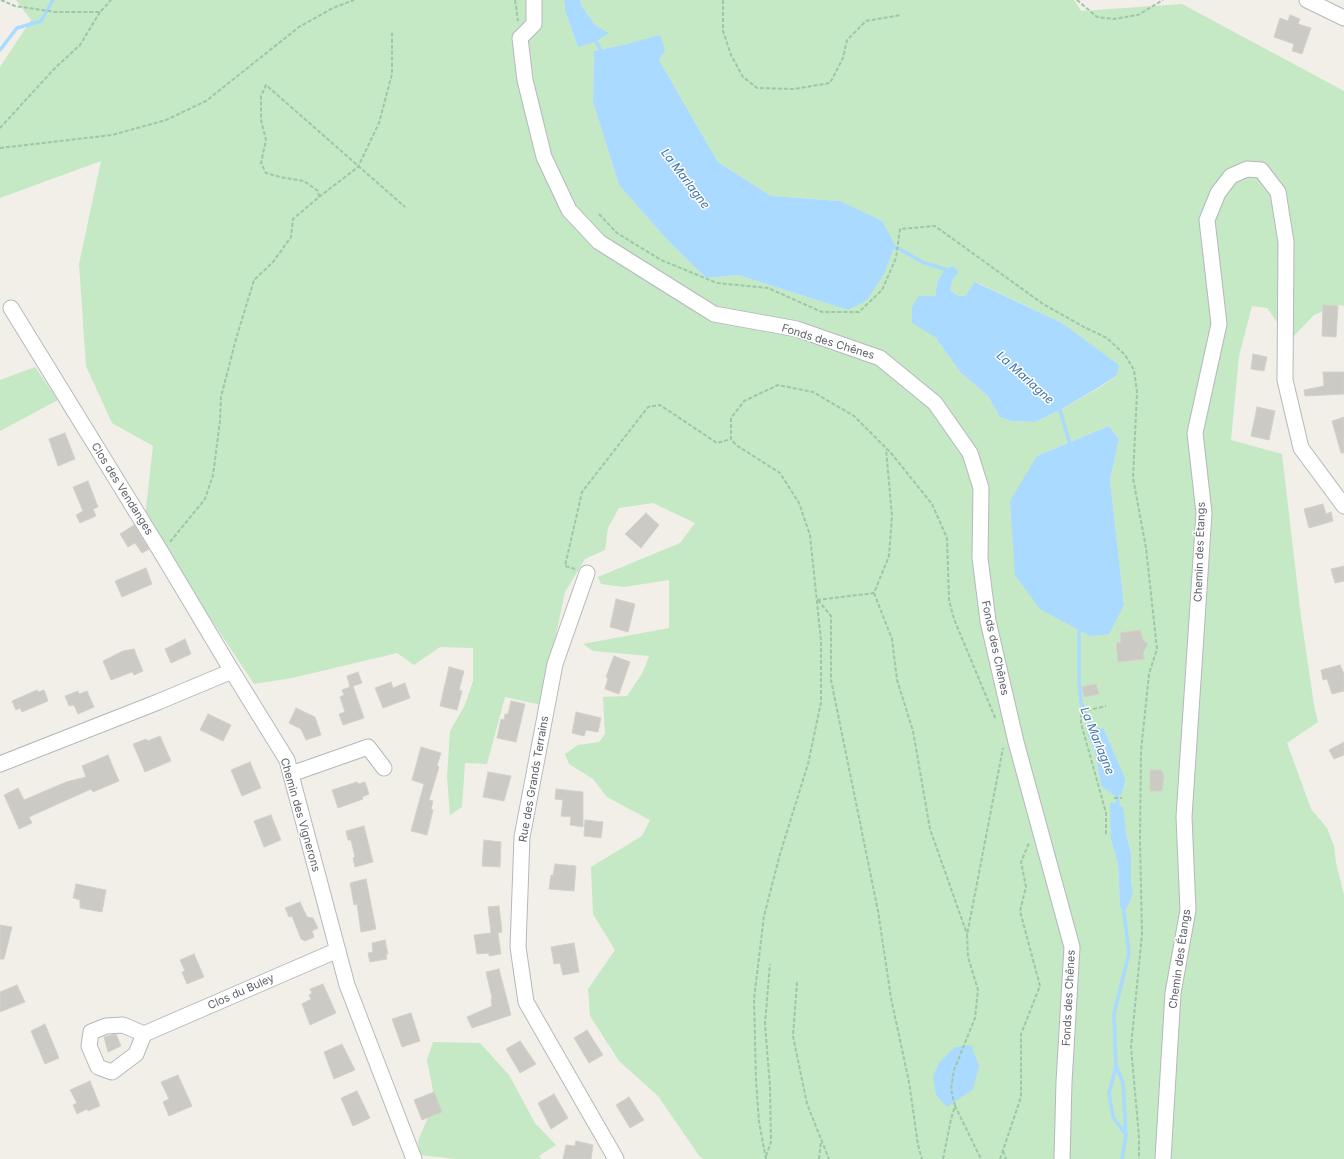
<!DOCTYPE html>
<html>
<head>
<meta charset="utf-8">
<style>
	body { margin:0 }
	canvas { display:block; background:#f1efe8 }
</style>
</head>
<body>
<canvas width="1344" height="1159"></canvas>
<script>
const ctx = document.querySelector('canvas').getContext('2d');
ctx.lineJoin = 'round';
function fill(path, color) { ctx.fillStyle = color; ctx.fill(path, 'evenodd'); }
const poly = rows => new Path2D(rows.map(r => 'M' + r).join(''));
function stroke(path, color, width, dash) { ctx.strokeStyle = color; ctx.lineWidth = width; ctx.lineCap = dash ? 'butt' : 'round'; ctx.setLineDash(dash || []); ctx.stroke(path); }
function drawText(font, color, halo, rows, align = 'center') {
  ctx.font = font + ' Inter,sans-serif'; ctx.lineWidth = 3; ctx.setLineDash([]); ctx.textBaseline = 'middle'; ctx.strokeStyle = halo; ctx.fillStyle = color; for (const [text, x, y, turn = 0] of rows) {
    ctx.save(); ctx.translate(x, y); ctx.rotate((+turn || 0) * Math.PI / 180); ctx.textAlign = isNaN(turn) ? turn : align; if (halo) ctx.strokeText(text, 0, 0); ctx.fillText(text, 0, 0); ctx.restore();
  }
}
fill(poly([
	[16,0,564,0,565,11,578,47,596,26,582,7,580,0,1074,0,1081,11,1182,4,1344,91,1344,306,1339,305,1314,315,1290,340,1267,308,1252,306,1239,356,1231,440,1282,454,1301,617,1314,705,1318,722,1287,743,1311,809,1327,828,1334,846,1336,863,1344,895,1344,1159,704,1159,700,1157,658,1096,619,1061,590,1016,588,989,615,950,593,914,591,867,642,836,650,820,607,797,593,779,569,764,565,754,578,745,599,742,605,734,603,697,627,696,643,672,649,656,593,651,583,644,669,628,669,580,624,587,601,584,598,577,680,543,695,523,653,503,619,508,608,528,605,550,585,559,565,592,541,705,505,697,487,764,465,763,462,807,450,815,447,777,450,731,465,705,473,681,473,648,440,647,414,665,397,653,292,678,254,684,195,595,144,525,153,446,112,423,86,366,79,264,101,161,0,198,0,67,31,20],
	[627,44,665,51,659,60,718,162,771,196,840,201,848,310,738,275,706,278,668,241,619,185,593,102,594,51],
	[959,272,953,279,950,290,958,296,965,296,976,282,1062,323,1118,365,1117,375,1101,387,1060,410,1035,422,1011,421,1000,417,988,396,961,373,935,337,919,296,935,296,937,283],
	[1109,426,1119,439,1110,480,1124,605,1037,456],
	[1140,631,1143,640,1148,644,1143,653,1144,659,1118,662,1115,643,1121,642,1120,633],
	[1104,729,1126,782,1121,794,1101,786,1095,752,1088,736],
	[1150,770,1162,770,1164,777,1162,791,1150,791],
	[1111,823,1126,832,1131,854,1131,881,1133,893,1120,907,1118,864,1111,840],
	[35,367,58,400,0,431,0,380],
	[433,1042,480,1043,509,1075,535,1123,556,1145,539,1156,541,1159,456,1159,420,1155,418,1141,435,1101,427,1060]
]), '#c5e8c5');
fill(poly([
	[564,0,580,0,582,7,596,26,609,33,596,41,578,47,565,11],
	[660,35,665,51,659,60,718,162,771,196,840,201,882,221,895,245,884,274,867,300,848,310,738,275,706,278,668,241,619,185,593,102,594,51,627,44],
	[953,266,959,272,953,279,950,290,958,296,965,296,975,282,1062,323,1119,365,1117,375,1101,386,1060,410,1035,422,1011,421,1000,417,988,396,961,373,935,337,912,323,912,307,919,296,935,296,937,283,945,269],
	[1109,426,1119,439,1110,480,1124,605,1109,634,1090,636,1040,609,1015,575,1010,501,1037,456],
	[1087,726,1104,729,1126,781,1121,795,1114,795,1101,786,1095,752,1088,736],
	[1112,802,1123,807,1126,832,1131,854,1131,881,1133,893,1126,909,1120,907,1118,864,1111,840,1110,803],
	[971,1045,979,1066,973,1089,947,1107,936,1095,933,1076,939,1063,955,1047]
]), '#aadaff');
stroke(poly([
	[594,38,603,54],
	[0,50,17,28,41,21,53,0],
	[889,248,898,248,922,262,945,269,945,273],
	[1057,407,1060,410,1070,444],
	[1079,626,1079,681,1081,703,1092,729],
	[1117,790,1118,808],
	[1116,1067,1109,1093,1113,1117,1126,1135],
	[1122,1159,1126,1135,1123,1083,1116,1066,1114,1014,1129,953,1123,904]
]), '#aadaff', 3.5);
const building = poly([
	[1290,15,1300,19,1298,24,1311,28,1302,54,1292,51,1294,44,1274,37,1280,18,1288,21,1290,15],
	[1323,305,1338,306,1336,337,1322,336,1323,305],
	[1253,354,1267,357,1264,371,1251,369,1253,354],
	[1323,372,1344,372,1344,394,1305,396,1304,390,1324,386,1323,372],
	[1257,407,1275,411,1269,440,1251,436,1257,407],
	[1344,417,1344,453,1341,453,1332,421,1344,417],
	[65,433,75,459,58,466,49,439,65,433],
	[88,481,98,507,93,509,96,516,80,523,76,515,83,511,73,487,88,481],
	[1323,504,1326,514,1331,512,1333,521,1309,528,1304,509,1323,504],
	[646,513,659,525,641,548,625,534,646,513],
	[134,525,149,549,142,553,135,543,128,547,120,534,134,525],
	[1344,566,1344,581,1335,583,1331,569,1344,566],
	[146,568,152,584,122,597,115,581,146,568],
	[616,599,635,604,628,632,610,627,616,599],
	[1140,630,1143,640,1148,644,1143,653,1144,659,1118,662,1116,643,1121,642,1120,633,1140,630],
	[185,639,191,654,171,663,165,649,185,639],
	[134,649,143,671,134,675,132,672,111,680,103,661,123,651,134,649],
	[614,656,630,662,619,694,605,689,608,678,606,677,614,656],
	[1340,665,1344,674,1344,691,1332,694,1327,679,1323,680,1321,670,1340,665],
	[449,667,464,671,459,690,462,691,457,710,440,706,449,667],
	[358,672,362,683,353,686,364,718,343,725,339,714,345,712,340,697,344,695,342,690,350,687,347,676,358,672],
	[391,682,393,688,405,683,410,698,383,708,375,688,391,682],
	[1096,684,1099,694,1084,697,1082,687,1096,684],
	[37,690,38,692,44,690,48,701,22,712,20,708,16,710,12,701,37,690],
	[78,691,79,694,87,691,94,707,78,714,74,705,69,706,65,696,78,691],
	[511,701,525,704,516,742,497,738,501,719,504,720,505,714,508,714,511,701],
	[296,708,315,717,321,735,306,740,301,729,289,723,296,708],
	[576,712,601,718,598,732,586,730,584,736,572,733,576,712],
	[208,714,231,725,223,741,200,730,208,714],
	[160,736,171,761,145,772,133,744,146,739,148,741,160,736],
	[1344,742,1344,755,1334,759,1329,750,1344,742],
	[421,747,441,753,437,765,439,767,429,800,433,801,431,809,433,810,427,835,411,831,424,784,412,780,421,747],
	[108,755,119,781,93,792,91,789,29,817,32,823,19,829,4,795,18,788,24,800,66,782,86,777,82,766,108,755],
	[250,762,261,788,242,796,231,770,250,762],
	[1150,770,1162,770,1164,777,1162,791,1150,791,1150,770],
	[488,772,511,776,504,801,483,797,488,772],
	[357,782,358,784,365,782,369,794,362,797,363,799,338,808,332,790,357,782],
	[556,789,583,792,583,827,570,825,571,817,561,816,563,800,555,799,556,789],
	[271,815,281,840,264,847,254,821,271,815],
	[585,820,603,822,601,838,584,836,585,820],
	[364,826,373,862,355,867,353,858,355,857,351,840,348,840,346,831,364,826],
	[484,840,501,842,500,867,482,866,484,840],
	[555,864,576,866,574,891,549,889,551,875,553,875,555,864],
	[366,879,376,929,361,932,357,904,354,905,350,883,366,879],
	[76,884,106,890,102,912,80,908,80,900,73,898,76,884],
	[300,902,307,917,313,918,318,928,312,931,314,937,305,941,301,939,292,916,289,917,285,908,300,902],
	[499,906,502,932,498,933,501,954,489,956,489,953,477,954,474,935,491,933,488,907,499,906],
	[0,925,12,927,4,959,0,959,0,925],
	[385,940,388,954,386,954,387,959,370,962,368,953,373,952,372,943,385,940],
	[574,943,579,972,563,975,560,963,554,964,551,947,574,943],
	[194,954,204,977,187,984,182,972,185,971,180,960,194,954],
	[499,969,511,1015,472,1028,467,1017,492,1006,491,1000,492,998,486,972,499,969],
	[323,984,336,1013,310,1025,302,1004,311,999,309,995,312,993,310,989,323,984],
	[17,985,25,1002,0,1012,0,992,17,985],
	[411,1013,420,1041,402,1047,392,1019,411,1013],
	[45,1024,59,1058,45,1064,31,1031,45,1024],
	[587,1030,603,1055,589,1063,574,1038,587,1030],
	[116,1034,121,1046,108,1052,104,1037,116,1034],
	[520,1041,536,1064,520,1073,506,1049,520,1041],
	[342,1044,355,1070,334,1079,324,1052,342,1044],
	[178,1075,192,1106,169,1116,163,1102,169,1099,161,1082,178,1075],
	[90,1081,100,1106,88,1111,87,1109,77,1114,73,1105,77,1103,70,1090,90,1081],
	[357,1091,370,1118,353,1126,341,1098,357,1091],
	[434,1092,442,1112,422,1120,414,1100,434,1092],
	[554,1094,568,1118,551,1129,538,1103,554,1094],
	[629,1097,644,1120,630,1128,616,1105,629,1097],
	[576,1141,593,1145,591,1159,563,1159,566,1145,575,1146,576,1141]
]);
fill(building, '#cccac5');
stroke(building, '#d6d1c6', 1);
const minor = poly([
	[534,0,534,24,520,38,525,80,544,157,569,210,599,242,714,314,797,329,880,358,935,403,970,453,981,488,980,558,988,621,1016,742,1072,947,1064,1082,1062,1159],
	[1307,0,1344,18],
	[11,308,161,552,232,671],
	[587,573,555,664,522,837,518,947,526,1002,616,1159],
	[0,764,158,702,232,671,287,760,347,985,414,1159],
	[291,774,368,747,384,768],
	[144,1034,123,1025,106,1026,91,1032,89,1046,98,1067,112,1072,136,1054,144,1034,338,950],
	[1163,1159,1173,993,1188,910,1184,817,1204,513,1195,433,1219,324,1207,220,1218,193,1231,176,1247,169,1261,170,1278,192,1286,242,1285,380,1301,448,1344,506]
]);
stroke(minor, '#b5b8bc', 17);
stroke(poly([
	[1,0,15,6,55,12,100,12,111,0],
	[515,0,518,21],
	[723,0,723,31,731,55,743,77,757,88,794,89,830,83,843,58,847,40,866,21,901,15],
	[1077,0,1097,17,1114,19,1138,15,1163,0],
	[0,128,55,68,80,45,100,12],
	[0,148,112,135,166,120,206,101,299,27,333,8,354,0],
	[319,197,358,167,379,123,392,74,392,31],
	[599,214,617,233,661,260,717,283,768,288,822,312,859,312,882,290,896,258,900,229,935,226,1043,304,1084,327,1107,338,1125,355,1134,370,1137,392,1133,478,1146,548,1157,649,1149,674,1141,751,1140,842,1142,934,1131,1047,1139,1137,1139,1159],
	[170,542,205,499,213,475,220,421,221,397,236,339,254,280,273,262,291,237,293,219,319,197,318,191,304,181,280,177,266,173,261,163,266,140,261,120,261,96,266,85,405,207],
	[575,569,565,566,582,492,648,407,660,405,717,443,731,439],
	[874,593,892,639,897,680,913,731,930,829,967,934],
	[817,600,874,593,889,556,892,516,886,449],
	[818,600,831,616,831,680,878,911,891,998,909,1082,918,1145,922,1159],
	[1114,798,1122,798],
	[1106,834,1106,813,1081,723,1081,712,1106,706],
	[797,982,793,1036,807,1104,829,1159],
	[955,1106,951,1089,954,1070,975,1018,978,990,968,957,967,935,1003,748],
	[1003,1151,1006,1159],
	[766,1156,771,1142,770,1087,765,1024,770,964],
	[766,1159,759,1122,756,1080,754,999,764,916,780,854,808,764,821,702,821,641,810,535,799,503,780,473,736,445,731,439,731,418,744,401,778,385,813,392,854,416,891,453,932,504,947,538,949,600,954,619,996,720],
	[819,1159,821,1141],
	[943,1159,951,1119,955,1106,981,1159],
	[1000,1159,1021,1097,1021,1034,1040,986,1020,911,1026,887,1021,862,1029,843]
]), '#9cc7a9', 2, [4, 2]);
stroke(minor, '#fff', 15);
drawText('11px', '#5f6368', '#fff', [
	["Fonds des Chênes",828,342,17],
	["Clos des Vendanges",122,489,58],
	["Chemin des Étangs",1200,552,-88],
	["Fonds des Chênes",995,648,78],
	["Rue des Grands Terrains",534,779,-80],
	["Chemin des Vignerons",300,815,74],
	["Chemin des Étangs",1180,959,-82],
	["Clos du Buley",241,992,-24],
	["Fonds des Chênes",1069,998,-87]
]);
drawText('italic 12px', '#4174aa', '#fff', [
	["La Marlagne",685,179,53],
	["La Marlagne",1025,378,42],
	["La Marlagne",1097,741,68]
]);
</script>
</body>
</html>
